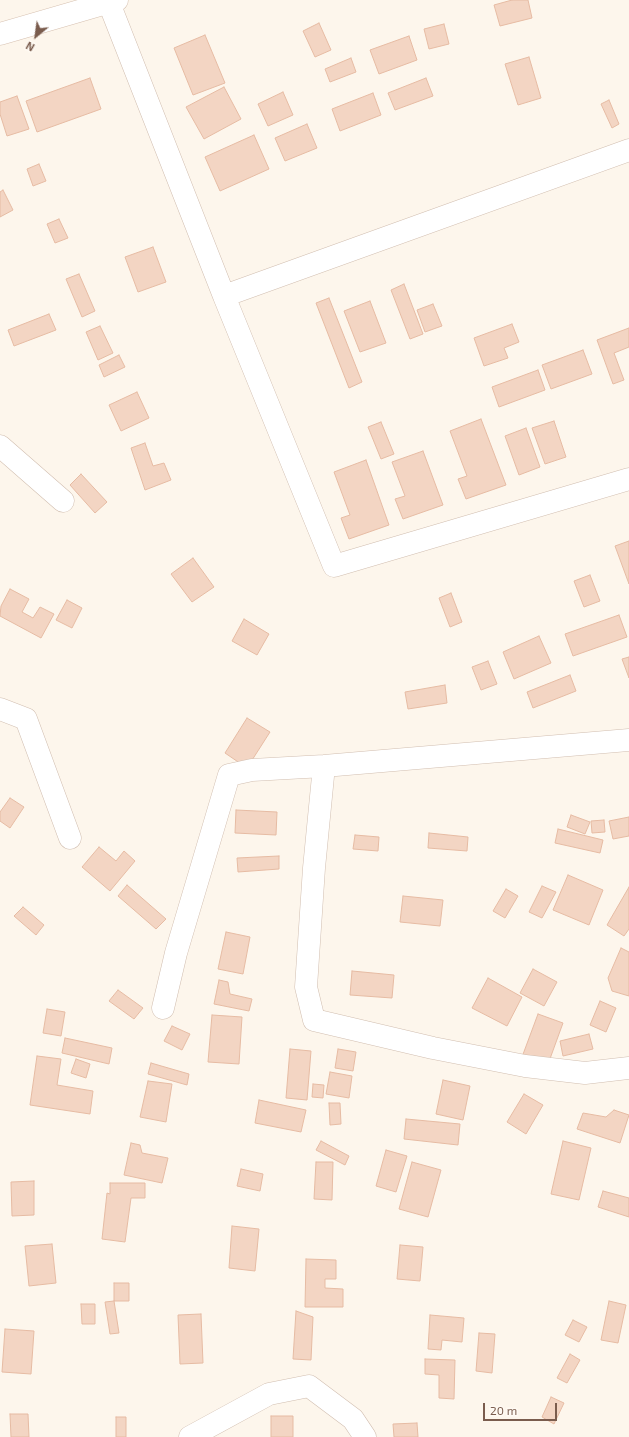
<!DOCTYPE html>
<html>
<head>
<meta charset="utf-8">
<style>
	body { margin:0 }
	#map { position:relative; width:629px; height:1437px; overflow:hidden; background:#fdf6ec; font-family:"Exo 2",sans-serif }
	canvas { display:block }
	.north { position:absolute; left:16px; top:16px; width:40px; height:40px; -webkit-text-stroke:3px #fffaf3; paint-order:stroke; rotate:209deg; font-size:11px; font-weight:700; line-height:16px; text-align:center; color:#7a5c4d }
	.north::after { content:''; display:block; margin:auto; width:14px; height:18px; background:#7a5c4d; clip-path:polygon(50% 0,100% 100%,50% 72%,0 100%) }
	.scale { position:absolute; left:483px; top:1403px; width:74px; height:18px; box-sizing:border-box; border:2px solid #7a5c4d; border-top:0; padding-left:5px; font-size:12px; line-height:14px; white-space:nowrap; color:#7a5c4d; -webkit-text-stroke:3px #fffaf3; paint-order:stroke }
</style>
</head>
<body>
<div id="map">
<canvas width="629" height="1437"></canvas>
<div class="north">N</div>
<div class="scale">20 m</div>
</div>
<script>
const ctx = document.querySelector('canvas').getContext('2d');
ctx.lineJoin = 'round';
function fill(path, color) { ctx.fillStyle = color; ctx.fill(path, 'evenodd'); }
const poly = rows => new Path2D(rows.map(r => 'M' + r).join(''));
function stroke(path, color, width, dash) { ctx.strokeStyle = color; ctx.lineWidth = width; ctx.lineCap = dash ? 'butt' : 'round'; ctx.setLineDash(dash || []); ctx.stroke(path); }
const building = poly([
	[512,0,528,0,532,18,500,26,494,5,512,0],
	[319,23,331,50,315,57,303,31,319,23],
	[444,24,449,44,429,49,424,29,444,24],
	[205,35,225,83,193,95,174,48,205,35],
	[409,36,417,60,379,74,370,50,409,36],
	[529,57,541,98,518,105,505,64,529,57],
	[351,58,356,72,330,82,325,69,351,58],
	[90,78,101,109,37,132,26,101,90,78],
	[426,78,433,96,395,110,388,93,426,78],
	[224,87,241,119,204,139,186,107,224,87],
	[283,92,293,115,268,126,258,104,283,92],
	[373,93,381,115,340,131,332,109,373,93],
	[17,96,29,129,7,136,0,114,0,102,17,96],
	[609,100,619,124,612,128,601,104,609,100],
	[307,124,317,148,285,161,275,138,307,124],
	[254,135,269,169,220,191,205,157,254,135],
	[39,164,46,181,33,186,27,169,39,164],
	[3,190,13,210,0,217,0,192,3,190],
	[59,219,68,238,55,243,47,224,59,219],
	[153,247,166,282,138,292,125,257,153,247],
	[79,274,95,311,82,317,66,279,79,274],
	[404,284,423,334,410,339,391,290,404,284],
	[329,298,362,382,349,388,316,303,329,298],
	[370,301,386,343,360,352,344,311,370,301],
	[433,304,442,326,425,332,417,310,433,304],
	[49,314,56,330,14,346,8,330,49,314],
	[512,324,519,342,504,348,508,358,484,366,474,338,512,324],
	[100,326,113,353,98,360,86,332,100,326],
	[629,328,629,347,614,353,624,380,613,384,597,340,629,328],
	[583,350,592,374,551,389,542,365,583,350],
	[119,355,125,367,104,377,99,365,119,355],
	[538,370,545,390,499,407,492,387,538,370],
	[137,392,149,418,121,431,109,405,137,392],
	[481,419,506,485,466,499,458,479,467,476,450,431,481,419],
	[554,421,566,457,545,464,532,428,554,421],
	[381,422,394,454,381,459,368,427,381,422],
	[526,428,540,467,519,475,505,436,526,428],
	[145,443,153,466,164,463,171,480,145,490,131,448,145,443],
	[423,451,443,505,403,519,395,499,405,496,392,462,423,451],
	[366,460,389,525,349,539,341,518,350,515,334,472,366,460],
	[81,474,107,502,95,513,70,485,81,474],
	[629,541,629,584,615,546,629,541],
	[193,558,214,587,192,602,171,574,193,558],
	[590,575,600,601,584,607,574,581,590,575],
	[10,589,29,599,22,612,33,618,40,607,54,614,41,638,0,616,1,606,10,589],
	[451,593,462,622,450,627,439,598,451,593],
	[67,600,82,608,72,628,56,620,67,600],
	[619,615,627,637,573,656,565,634,619,615],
	[244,619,269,634,257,655,232,641,244,619],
	[539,636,551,663,514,679,503,652,539,636],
	[629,657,629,678,622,659,629,657],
	[488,661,497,684,481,690,472,667,488,661],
	[570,675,576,691,533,708,527,692,570,675],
	[445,685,447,703,408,709,405,692,445,685],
	[247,718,270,732,247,768,225,753,247,718],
	[10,798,24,807,10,828,0,821,0,812,10,798],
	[236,810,277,812,276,835,235,833,236,810],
	[571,815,590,822,585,834,567,827,571,815],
	[629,817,629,836,613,839,609,821,629,817],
	[604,820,605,832,592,833,591,821,604,820],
	[558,829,603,840,600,853,555,843,558,829],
	[429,833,468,837,467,851,428,848,429,833],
	[355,835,379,837,378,851,353,849,355,835],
	[99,847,116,861,124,851,135,861,110,891,82,867,99,847],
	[279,856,279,869,238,872,237,858,279,856],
	[568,875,603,890,589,925,553,910,568,875],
	[127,885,166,919,156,929,118,896,127,885],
	[542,886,556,892,542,918,529,912,542,886],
	[629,887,629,929,624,936,607,925,629,887],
	[506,889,518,896,505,918,493,911,506,889],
	[403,896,443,900,440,926,400,922,403,896],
	[23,907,44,925,36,935,14,916,23,907],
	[226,932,250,937,243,974,218,969,226,932],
	[621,948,629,952,629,996,612,991,608,978,621,948],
	[533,969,557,982,544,1006,520,993,533,969],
	[352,971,394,975,392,998,350,995,352,971],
	[488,978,522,997,507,1026,472,1008,488,978],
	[219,980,228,982,230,994,252,999,249,1011,214,1004,219,980],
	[118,990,143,1008,134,1019,109,1001,118,990],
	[600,1001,616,1008,606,1032,590,1025,600,1001],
	[47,1009,65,1012,61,1036,43,1033,47,1009],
	[538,1014,563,1023,547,1067,522,1057,538,1014],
	[212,1015,242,1017,239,1064,208,1062,212,1015],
	[172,1026,190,1034,182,1050,164,1041,172,1026],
	[589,1034,593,1049,563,1056,560,1041,589,1034],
	[65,1038,112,1048,109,1064,62,1053,65,1038],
	[290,1049,311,1051,307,1100,286,1098,290,1049],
	[338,1049,356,1052,353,1071,335,1068,338,1049],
	[37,1056,61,1059,57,1085,93,1091,90,1114,30,1105,37,1056],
	[76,1059,90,1064,86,1078,71,1073,76,1059],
	[151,1063,189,1074,187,1085,148,1074,151,1063],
	[330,1072,352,1076,349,1098,326,1094,330,1072],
	[443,1080,470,1086,463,1120,436,1114,443,1080],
	[148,1081,172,1084,166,1122,140,1117,148,1081],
	[313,1084,324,1085,323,1098,312,1097,313,1084],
	[524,1094,543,1105,526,1134,507,1122,524,1094],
	[259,1100,306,1110,301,1132,255,1123,259,1100],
	[329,1103,340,1103,341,1124,330,1125,329,1103],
	[614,1110,629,1115,620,1143,577,1129,583,1113,606,1117,614,1110],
	[406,1119,460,1124,458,1145,404,1139,406,1119],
	[321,1141,349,1156,345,1165,316,1150,321,1141],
	[563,1141,591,1148,579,1200,551,1194,563,1141],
	[131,1143,140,1145,142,1153,168,1158,162,1183,124,1175,131,1143],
	[386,1150,407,1156,396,1192,376,1186,386,1150],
	[316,1162,333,1162,332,1200,314,1199,316,1162],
	[412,1162,441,1170,428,1217,399,1209,412,1162],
	[241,1169,263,1174,260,1191,237,1186,241,1169],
	[34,1181,34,1215,12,1216,11,1182,34,1181],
	[110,1183,145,1183,145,1198,131,1198,125,1242,102,1239,107,1193,110,1194,110,1183],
	[603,1191,629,1198,629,1217,598,1207,603,1191],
	[232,1226,259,1229,255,1271,229,1268,232,1226],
	[52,1244,56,1283,29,1286,25,1246,52,1244],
	[400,1245,423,1247,420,1281,397,1279,400,1245],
	[306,1259,336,1260,336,1279,325,1279,325,1288,343,1289,343,1307,305,1307,306,1259],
	[114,1283,129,1283,129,1301,114,1301,114,1283],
	[114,1301,119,1333,110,1334,105,1302,114,1301],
	[609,1301,626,1305,618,1343,601,1340,609,1301],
	[81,1304,95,1304,95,1324,82,1324,81,1304],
	[296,1311,313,1317,311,1360,293,1359,296,1311],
	[201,1314,203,1363,180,1364,178,1315,201,1314],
	[430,1315,464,1318,462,1342,442,1340,441,1350,428,1349,430,1315],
	[573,1320,587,1327,579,1342,565,1335,573,1320],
	[5,1329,34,1331,31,1374,2,1372,5,1329],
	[479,1333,495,1334,492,1373,476,1371,479,1333],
	[570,1354,580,1360,567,1383,557,1378,570,1354],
	[425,1359,455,1360,454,1399,439,1398,439,1375,425,1374,425,1359],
	[551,1397,564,1403,554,1424,542,1417,551,1397],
	[10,1414,28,1414,29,1437,11,1437,10,1414],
	[271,1416,293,1416,293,1437,271,1437,271,1416],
	[116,1417,126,1417,126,1437,116,1437,116,1417],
	[417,1423,418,1437,394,1437,393,1424,417,1423]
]);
fill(building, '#f3d5c3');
stroke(building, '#e6bba3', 1);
const street = poly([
	[109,3,224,296,629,150],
	[224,296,334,566,629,479],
	[0,446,63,501],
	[0,709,26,719,70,838],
	[324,766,314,868,306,987,314,1020,433,1048,525,1066,585,1073,629,1068],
	[163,1008,176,953,229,775,252,770,324,766,629,740],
	[190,1437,269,1394,309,1386,353,1419,365,1437]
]);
const secondary = poly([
	[0,34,117,0]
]);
stroke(street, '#d1beb0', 23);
stroke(secondary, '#d6c0b0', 23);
stroke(street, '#fff', 22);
stroke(secondary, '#fff', 22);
</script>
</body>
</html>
